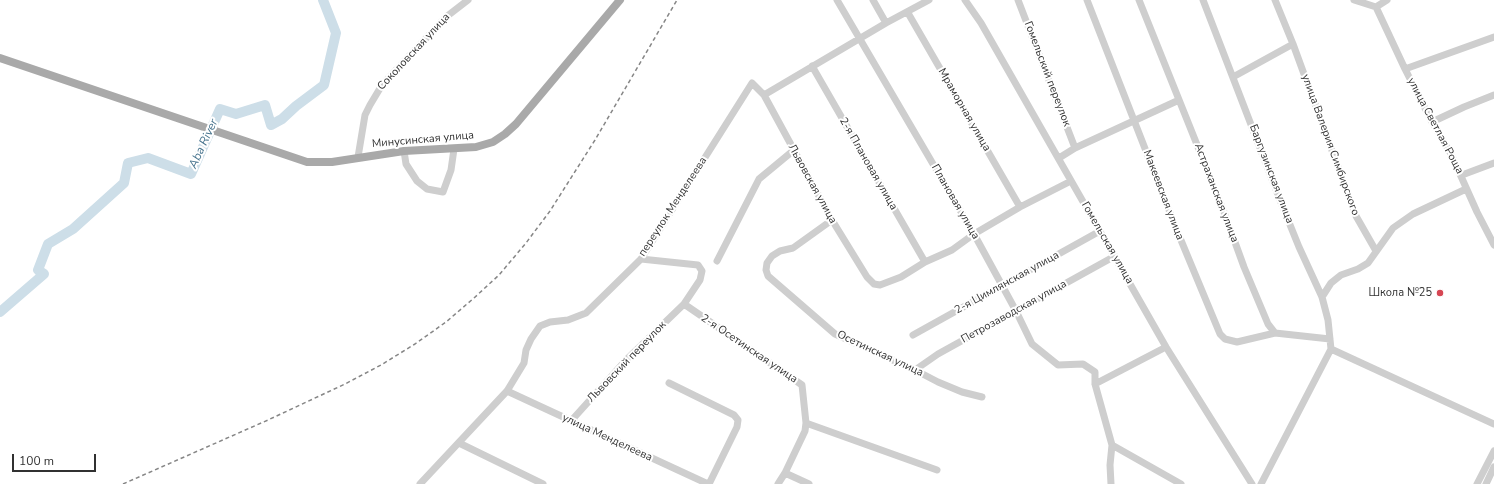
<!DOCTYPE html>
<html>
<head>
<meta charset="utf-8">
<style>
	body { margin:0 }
	#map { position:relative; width:1494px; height:484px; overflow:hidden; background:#fff; font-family:"Nunito Sans",sans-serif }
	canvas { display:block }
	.scale { position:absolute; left:12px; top:454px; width:84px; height:18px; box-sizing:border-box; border:2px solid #313131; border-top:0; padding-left:5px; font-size:12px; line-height:14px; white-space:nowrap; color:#313131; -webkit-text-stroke:3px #fff; paint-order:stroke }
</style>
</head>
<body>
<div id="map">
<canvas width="1494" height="484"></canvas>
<div class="scale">100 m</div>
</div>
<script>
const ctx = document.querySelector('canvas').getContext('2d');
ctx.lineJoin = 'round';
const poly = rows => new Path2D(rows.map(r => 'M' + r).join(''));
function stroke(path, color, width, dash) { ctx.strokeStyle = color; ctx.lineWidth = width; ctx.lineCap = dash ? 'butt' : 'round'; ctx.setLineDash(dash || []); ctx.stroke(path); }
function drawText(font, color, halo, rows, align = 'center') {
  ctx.font = font + ' "Nunito Sans",sans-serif'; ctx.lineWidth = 4; ctx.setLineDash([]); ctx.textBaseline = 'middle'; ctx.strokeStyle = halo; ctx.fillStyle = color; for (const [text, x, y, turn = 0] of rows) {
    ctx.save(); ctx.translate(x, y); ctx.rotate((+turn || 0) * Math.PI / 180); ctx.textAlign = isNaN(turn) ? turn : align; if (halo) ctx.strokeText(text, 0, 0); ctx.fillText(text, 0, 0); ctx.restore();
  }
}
stroke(poly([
	[0,312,44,274,38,270,48,244,73,229,124,183,128,163,148,158,191,174,220,109,236,114,265,105,271,125,282,119,296,106,324,85,336,33,323,0]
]), '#cddee8', 10);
stroke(poly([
	[837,0,974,234,1016,311,1032,344,1058,365,1083,364,1095,372,1095,384,1112,445,1110,465,1111,484],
	[873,0,886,23],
	[965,0,981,23,1166,347,1252,484],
	[1018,0,1075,148],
	[1087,0,1178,233,1220,334,1225,339,1237,342,1275,333],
	[1139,0,1224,212,1244,267,1268,324,1275,333,1330,339],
	[1203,0,1282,205,1299,247,1322,297,1328,320,1331,349,1261,484],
	[1275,0,1293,44,1356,216,1376,251],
	[1354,0,1376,7],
	[1376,7,1405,69,1432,122,1451,154,1477,212,1494,245],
	[1376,7,1387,0],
	[908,13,1020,207],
	[812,66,925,262],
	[1405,69,1494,37],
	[1233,77,1293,44],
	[764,95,886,23,929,0],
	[1432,122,1464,107,1494,95],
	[404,151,406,164,417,181,427,189,443,192,451,170,454,149],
	[358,157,365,115,370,105,382,85,446,17,468,0],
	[1059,158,1075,148,1179,100],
	[1462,175,1494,163],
	[832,220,793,248,780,251,772,256,767,263,766,270,768,276,835,334,915,370,938,382,962,392,982,397],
	[717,261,759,179,794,150],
	[1322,297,1331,283,1341,275,1358,269,1368,263,1393,228,1413,214,1466,189],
	[684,304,802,385,806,423,805,431,785,473,778,484],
	[913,335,1100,231],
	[1331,349,1494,424],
	[915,370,938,354,1115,256],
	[669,383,734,415,738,420,737,427,709,484],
	[1095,384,1166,347],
	[507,391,708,484],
	[571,421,626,360,684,304,700,280,702,271,698,265,641,259],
	[806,423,937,470],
	[459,443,543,484],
	[1112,445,1181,484],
	[785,473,809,484],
	[420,484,507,391,524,363,526,350,531,339,540,326,550,322,568,320,586,313,641,259,752,83,764,95,832,220,867,277,874,284,880,285,901,277,925,262,952,250,974,234,1020,207,1071,181],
	[1477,484,1494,451],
	[1486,484,1494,467]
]), '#cecece', 7);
stroke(poly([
	[0,58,307,162,332,162,404,151,476,147,493,142,505,134,516,124,620,0]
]), '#a9a9a9', 8);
stroke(poly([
	[123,484,268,420,345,384,381,365,415,344,446,322,474,298,499,275,526,243,550,211,595,140,677,0]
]), '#868686', 1.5, [4, 3]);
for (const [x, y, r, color] of [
	[1440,293,4,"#d64653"]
]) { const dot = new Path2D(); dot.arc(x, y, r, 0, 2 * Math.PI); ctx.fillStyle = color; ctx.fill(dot); stroke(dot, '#fff', 1.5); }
drawText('11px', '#313131', '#fff', [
	["Соколовская улица",414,52,-47],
	["Гомельский переулок",1047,74,69],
	["Мраморная улица",964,110,60],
	["улица Светлая Роща",1435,126,62],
	["Минусинская улица",423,140,-5],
	["улица Валерия Симбирского",1330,145,70],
	["2-я Плановая улица",868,164,60],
	["Баргузинская улица",1271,174,69],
	["Львовская улица",812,184,61],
	["Астраханская улица",1216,193,69],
	["Макеевская улица",1163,195,69],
	["Плановая улица",955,202,60],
	["переулок Менделеева",673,207,-57],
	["Гомельская улица",1107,243,60],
	["2-я Цимлянская улица",1007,283,-29],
	["Петрозаводская улица",1014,312,-29],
	["2-я Осетинская улица",749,349,34],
	["Осетинская улица",880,354,25],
	["Львовский переулок",627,362,-46],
	["улица Менделеева",607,438,25]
]);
drawText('11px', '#313131', '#fff', [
	["Школа №25",1432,293]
], 'right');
drawText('italic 12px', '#46738d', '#fff', [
	["Aba River",204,144,-65]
]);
</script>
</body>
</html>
